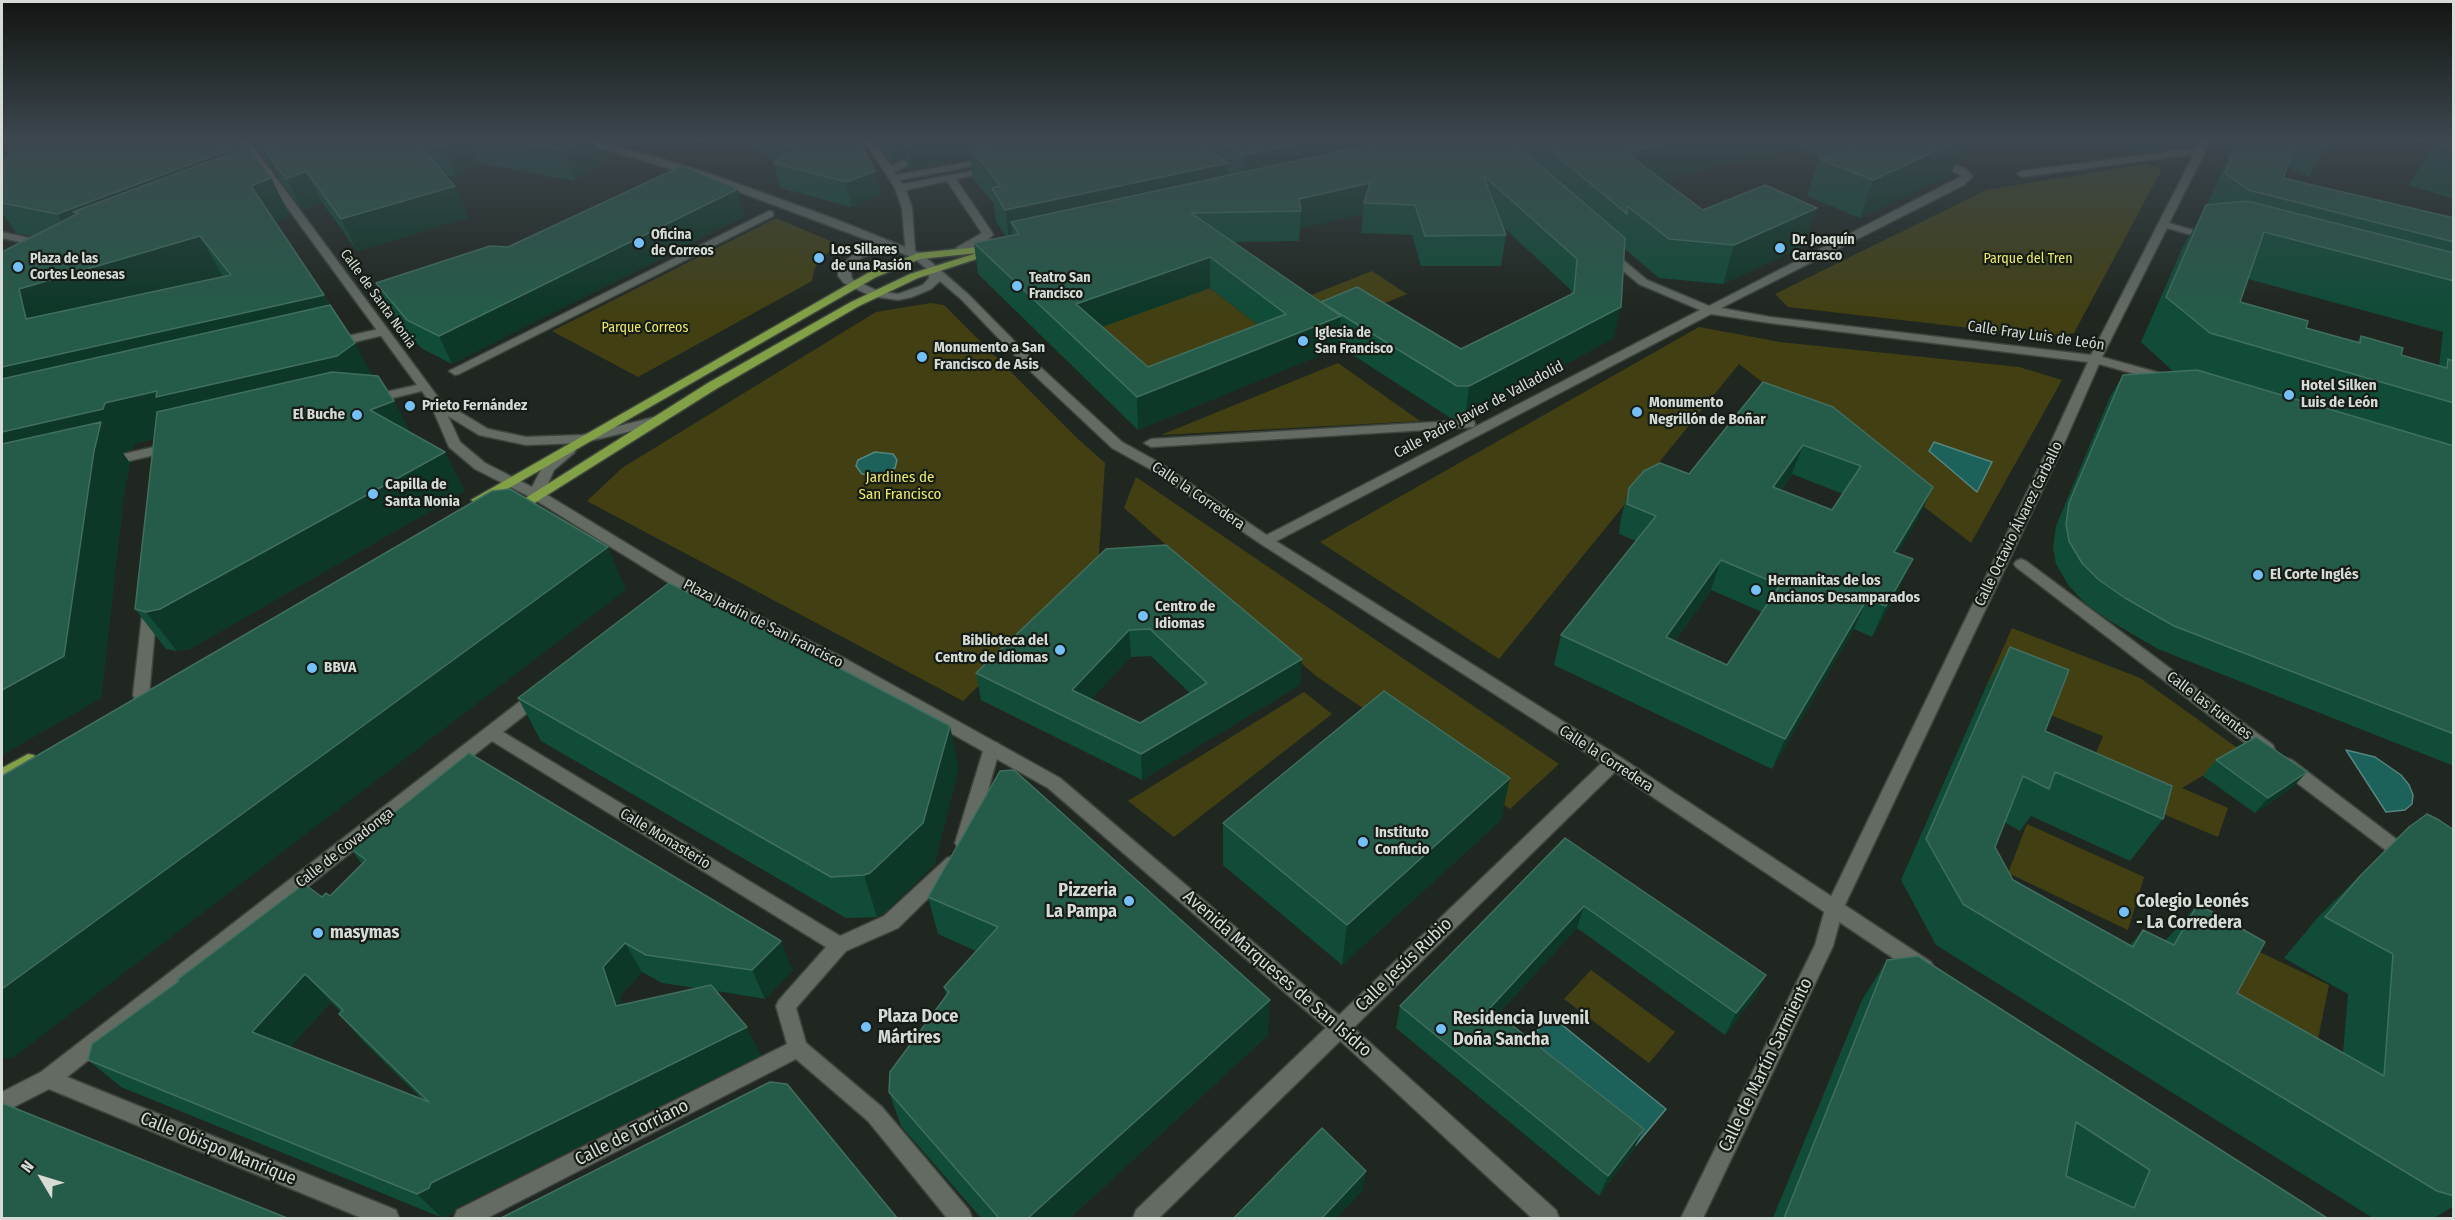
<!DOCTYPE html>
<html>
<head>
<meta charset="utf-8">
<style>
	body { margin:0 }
	#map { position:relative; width:2455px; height:1220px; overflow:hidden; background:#202720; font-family:"Fira Sans Condensed",sans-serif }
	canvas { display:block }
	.frame { position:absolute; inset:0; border:3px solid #d6dbd6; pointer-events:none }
	.north { position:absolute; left:12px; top:1148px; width:60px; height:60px; -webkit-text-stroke:4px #161d16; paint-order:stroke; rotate:308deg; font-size:16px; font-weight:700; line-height:24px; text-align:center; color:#d6dbd6 }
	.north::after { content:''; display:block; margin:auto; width:21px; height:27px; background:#d6dbd6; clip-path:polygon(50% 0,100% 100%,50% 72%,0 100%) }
</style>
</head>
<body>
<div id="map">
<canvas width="2455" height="1220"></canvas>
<div class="frame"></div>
<div class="north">N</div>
</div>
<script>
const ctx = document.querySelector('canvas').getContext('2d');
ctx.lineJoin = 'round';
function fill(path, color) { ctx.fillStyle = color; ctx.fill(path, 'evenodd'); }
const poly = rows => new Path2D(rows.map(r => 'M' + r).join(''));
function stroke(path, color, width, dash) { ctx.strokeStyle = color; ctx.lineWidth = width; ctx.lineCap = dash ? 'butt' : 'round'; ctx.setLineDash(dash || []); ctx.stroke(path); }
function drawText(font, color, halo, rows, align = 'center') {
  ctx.font = font + ' "Fira Sans Condensed",sans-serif'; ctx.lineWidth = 4.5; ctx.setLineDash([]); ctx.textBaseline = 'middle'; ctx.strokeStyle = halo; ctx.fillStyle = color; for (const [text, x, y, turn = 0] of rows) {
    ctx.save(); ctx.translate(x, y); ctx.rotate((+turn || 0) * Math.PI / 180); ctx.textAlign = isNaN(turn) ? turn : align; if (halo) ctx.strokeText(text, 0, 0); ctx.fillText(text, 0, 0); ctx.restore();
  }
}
fill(poly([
	[2145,164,2162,169,2074,333,2049,337,1788,307,1775,294,1986,190],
	[776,218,835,243,835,247,821,258,814,270,812,281,638,377,552,331],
	[1372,271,1407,294,1316,331,1281,307],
	[1210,288,1285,346,1150,399,1079,335],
	[931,303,944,305,1078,439,1105,463,1098,568,963,701,587,501,622,468,876,312],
	[1699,327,1780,342,2019,367,2062,380,1971,543,1739,364,1499,659,1320,542],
	[1338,363,1420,421,1161,435],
	[1136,477,1283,577,1559,764,1510,809,1316,676,1124,508],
	[2012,628,2140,678,2243,752,2182,788,2228,808,2218,837,2085,781,2103,736,1985,689],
	[1304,692,1332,714,1174,837,1128,801],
	[2027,824,2144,877,2128,930,2008,873],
	[2247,946,2329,985,2310,1078,2224,1035],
	[1591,970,1675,1032,1649,1063,1564,999]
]), '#424013');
const water = poly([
	[1934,442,1992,462,1977,492,1929,451,1934,442],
	[875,452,893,454,897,460,895,468,878,476,862,474,856,466,858,460,875,452],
	[2346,750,2375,757,2401,775,2409,785,2413,795,2412,804,2405,810,2386,812,2346,750],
	[1551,1016,1666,1109,1635,1146,1519,1050,1551,1016]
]);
fill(water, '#1c625a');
stroke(water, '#54867f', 1.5);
const street = poly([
	[45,140,58,140,2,167,2,161,45,140],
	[864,140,874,140,891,166,948,140,962,140,894,172,896,175,986,159,988,161,983,164,900,180,903,184,994,167,994,171,956,179,993,234,992,236,982,244,964,252,956,252,956,248,982,233,947,181,906,190,912,208,915,252,910,255,906,254,902,208,895,188,864,140],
	[2201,140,2211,140,2169,223,2215,237,2210,240,2167,228,2102,357,2171,376,2173,379,2167,383,2099,364,2059,455,1843,909,1833,946,1703,1218,1681,1218,1815,945,1825,909,2045,455,2088,362,1770,323,1711,314,1271,544,1261,544,1259,541,1261,538,1700,310,1639,284,1603,254,1603,250,1611,250,1647,280,1709,306,1962,176,1933,163,1931,161,1936,158,1966,169,1973,176,1964,185,1721,308,1770,317,2091,355,2194,154,2022,177,2017,174,2022,171,2197,148,2201,140],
	[769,211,773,212,773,216,459,374,455,375,449,371,769,211],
	[2,232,47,242,48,244,43,247,2,238,2,232],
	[384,328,388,330,388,334,334,347,328,343,330,340,384,328],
	[1469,420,1474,421,1475,424,1474,427,1151,447,1144,443,1151,439,1469,420],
	[2021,559,2026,561,2273,745,2275,750,2273,755,2267,756,2261,755,2016,567,2014,564,2016,561,2021,559],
	[150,602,157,607,149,695,147,699,141,701,135,699,133,695,143,607,150,602],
	[538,690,544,692,546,696,544,700,503,732,840,936,884,916,947,858,953,856,959,858,962,863,959,868,898,928,846,951,796,1008,806,1043,882,1107,969,1210,972,1218,947,1218,868,1121,796,1059,487,1218,454,1218,457,1210,787,1044,776,1006,779,1000,826,947,492,741,67,1077,396,1210,399,1218,362,1218,49,1089,2,1113,2,1092,41,1072,532,692,538,690],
	[992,742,998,743,1000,748,973,843,970,848,964,850,958,848,955,843,984,748,986,743,992,742],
	[1614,755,1620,757,1622,762,1620,767,1159,1218,1133,1218,1136,1210,1608,757,1614,755],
	[2286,758,2292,760,2412,851,2415,856,2412,861,2406,863,2400,861,2280,770,2278,765,2280,760,2286,758]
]);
const secondary = poly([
	[238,140,248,140,440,400,488,429,526,437,582,435,655,417,661,421,660,424,582,443,526,445,479,435,448,416,460,442,485,463,532,487,544,464,564,447,574,447,576,450,574,453,554,470,544,493,687,580,844,658,1060,778,1347,1022,1556,1210,1559,1218,1532,1218,1333,1034,1048,788,832,666,677,588,532,498,475,469,449,447,430,403,422,391,372,403,368,402,366,399,368,396,417,385,238,140],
	[573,140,591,140,650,155,713,175,835,219,922,254,969,295,1037,364,1122,442,1160,463,1271,538,1620,757,1931,962,1934,968,1931,974,1924,976,1917,974,1608,767,1261,544,1150,469,1112,448,1029,370,961,299,940,281,931,289,912,297,898,300,871,296,844,283,838,276,838,268,855,253,881,245,705,179,573,140],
	[881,251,896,251,914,258,928,270,929,278,923,285,898,294,878,291,852,279,850,268,854,263,863,257,881,251],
	[171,443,176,444,178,447,176,450,107,466,100,462,102,459,171,443]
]);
const primary = poly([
	[978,247,982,248,982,252,993,249,998,252,918,278,859,306,716,389,517,514,512,515,505,511,708,383,851,302,910,274,977,253,920,259,876,277,483,503,478,504,471,500,868,273,918,253,978,247],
	[28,754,34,755,36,760,34,765,2,782,2,768,28,754]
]);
stroke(street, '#3e453e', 3);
stroke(secondary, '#3e453e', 3);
stroke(primary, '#3e453e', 3);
fill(street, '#636b63');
fill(secondary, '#636b63');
fill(primary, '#82a046');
fill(poly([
	[2,140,10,140,12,143,246,148,271,178,290,216,275,222,324,295,372,376,394,401,410,432,465,491,190,649,177,651,166,649,135,609,154,439,134,444,132,450,122,452,130,463,124,492,101,698,2,755,2,252,32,236,16,233,2,212,2,177,10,150,2,154],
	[222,275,224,277,197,283],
	[251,140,594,140,602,164,575,181,479,163,456,177,445,175,455,186,468,218,357,251,322,202,303,210,279,179,275,170,273,170],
	[697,140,725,140,715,146],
	[740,140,866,140,868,151,864,149,875,171,880,196,851,207,780,188,774,163,776,162],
	[877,140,1965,140,1951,174,1860,218,1807,196,1819,159,1821,158,1794,148,1662,180,1703,210,1804,246,1723,284,1659,278,1624,248,1614,338,1465,418,1452,419,1339,346,1338,348,1138,430,978,274,974,243,1006,237,996,221,994,204,973,179,970,158,912,170,908,168,906,157,894,162,890,160],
	[1363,214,1361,233,1412,235,1421,266,1501,266,1506,235,1502,226,1571,290,1571,295,1461,349,1321,303,1234,242,1299,241,1300,228],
	[1210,288,1258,325,1148,367,1102,327],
	[2235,140,2331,140,2309,177,2287,167,2283,178,2454,218,2454,766,2158,649,2110,621,2085,603,2069,586,2056,564,2053,547,2056,526,2110,397,2123,375,2174,372,2141,342,2182,249,2207,205],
	[2248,279,2443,332,2439,366,2401,355,2361,336,2357,342,2306,328,2240,302],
	[2414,140,2454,140,2454,199,2408,185,2434,145],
	[745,216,452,364,421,348,389,311,376,283,508,247],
	[1763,382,1919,517,1897,553,1899,589,1872,637,1854,629,1772,769,1554,665,1561,635,1636,541,1619,534,1621,518,1629,488,1689,474],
	[1792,474,1843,494,1832,510,1781,491],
	[1711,590,1762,612,1727,665,1675,641],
	[1106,549,1300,685,1142,780,981,700,976,673],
	[1151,656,1190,693,1140,723,1091,699,1131,657],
	[2010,647,2045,731,2163,819,2130,861,2031,816,2020,831,2004,822,1995,847,2013,880,2130,945,2143,930,2165,941,2198,904,2237,993,2343,1053,2348,994,2284,958,2319,916,2409,827,2454,830,2454,1206,2434,1218,2373,1218,1936,945,1901,880,1985,689],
	[518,698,959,768,934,865,883,914,877,917,846,918,541,741],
	[2216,760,2293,787,2255,813,2203,776],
	[1501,820,1342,965,1223,865,1223,823],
	[1565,838,1766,975,1755,996,1725,1035,1577,928,1498,1014,1634,1149,1599,1196,1396,1028,1400,1006],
	[350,848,793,970,765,999,717,991,761,1055,456,1208,453,1213,443,1218,121,1087,88,1060,322,897,330,896,362,864],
	[642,972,662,983,696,988,623,1005,620,996],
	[331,1002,341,1012,339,1014,364,1042,423,1100,290,1047],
	[928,897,1268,1035,1070,1218,981,1218,901,1126,889,1092,946,996,944,987,976,951,938,934],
	[1887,960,2327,1218,1773,1218,1862,1000]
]), '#104c38');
fill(poly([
	[2,140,10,140,15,148,2,154],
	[258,140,351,140,263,148,275,170,273,170],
	[454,140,470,140,479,163,456,177,443,146],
	[580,140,594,140,602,164,575,181,564,150],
	[713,140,725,140,715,146],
	[890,140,981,140,983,156,969,147,970,158,912,170,908,145,904,144,906,157,894,162],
	[986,140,1063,140,985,165,982,141],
	[1314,140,1479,140,1243,192,1243,155],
	[1682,140,1796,140,1794,148,1618,190,1626,153],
	[1959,140,1965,140,1951,174,1860,218,1873,180],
	[2138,140,2184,140,2181,145,2131,154],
	[245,144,261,175,79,213,73,212,92,241,78,246,57,214],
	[1228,163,1228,196,1019,234,1011,222,1014,243,1010,244,1005,210],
	[306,171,322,202,303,210,286,179],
	[875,171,880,196,851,207,846,182],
	[271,178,290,216,271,224,251,186],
	[1370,183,1364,203,1363,214,1300,228,1301,211,1299,199],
	[455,186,468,218,357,251,341,219],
	[738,189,745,216,452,364,439,336],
	[1817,208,1804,246,1723,284,1734,245],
	[200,236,222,275,47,328,324,295,345,335,2,415,2,367,26,319,19,289],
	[1210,257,1210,288,1079,335,1076,304],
	[1621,307,1614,338,1465,418,1469,386],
	[1341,316,1338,348,1138,430,1137,397],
	[355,343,376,383,134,444,132,450,122,452,130,463,124,492,101,698,2,755,2,432,105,403],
	[394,401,414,439,370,410],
	[1803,445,1792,474,1762,517,1773,487],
	[445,452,465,491,190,649,177,651,146,612],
	[1933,487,1919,517,1881,582,1894,552],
	[608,547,626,590,14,1057,2,1059,2,989],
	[1913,559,1899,589,1872,637,1886,606],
	[1721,560,1711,590,1656,667,1666,637],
	[1867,599,1854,629,1772,769,1785,739],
	[1129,630,1131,657,1075,717,1072,690],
	[1302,659,1300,685,1142,780,1141,754],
	[950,726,959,768,934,865,883,914,877,917,864,875],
	[2307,772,2293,787,2255,813,2268,798],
	[1510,778,1501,820,1342,965,1347,925],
	[1584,906,1577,928,1484,1029,1490,1008],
	[781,941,793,970,765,999,752,970],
	[625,943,642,972,620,996,633,1034,616,1006,603,967],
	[305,974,331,1002,279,1059,252,1032],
	[1766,975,1755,996,1725,1035,1736,1013],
	[1270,1000,1268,1035,1070,1218,1028,1218],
	[747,1027,761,1055,456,1208,453,1213,442,1218,417,1194,431,1183],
	[1644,1129,1634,1149,1599,1196,1608,1176],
	[1366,1171,1363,1190,1337,1218,1322,1218]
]), '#0d3727');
const building = poly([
	[13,140,242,140,245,144,57,214,2,203,2,177,13,140],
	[284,140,454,140,443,146,415,141,455,186,341,219,306,171,286,179,263,148,284,140],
	[509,140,580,140,564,150,509,140],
	[776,140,859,140,875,171,846,182,774,163,799,148,776,140],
	[911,140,934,140,908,145,904,144,911,140],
	[1010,140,1196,140,1228,163,1005,210,992,188,1001,186,969,147,1010,140],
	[1222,140,1314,140,1243,155,1222,140],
	[1393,140,1510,140,1625,238,1621,307,1469,386,1457,386,1321,302,1357,287,1461,349,1574,293,1577,259,1483,175,1506,235,1425,236,1415,205,1364,203,1370,183,1299,199,1301,211,1191,213,1341,316,1137,397,974,243,1019,234,1011,222,1393,140],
	[1210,257,1286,314,1148,367,1076,304,1210,257],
	[1538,140,1682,140,1626,153,1703,210,1765,185,1817,208,1734,245,1669,239,1627,206,1627,214,1538,140],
	[1865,140,1959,140,1873,180,1819,159,1865,140],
	[2240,140,2297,140,2283,178,2454,218,2454,242,2248,190,2225,173,2240,140],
	[2438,140,2454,140,2454,148,2435,143,2438,140],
	[248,147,271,178,251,186,324,295,2,367,2,252,79,213,73,212,248,147],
	[200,236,231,275,26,319,19,289,200,236],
	[682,166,738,189,439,336,407,320,376,283,490,246,508,247,682,166],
	[2247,201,2454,253,2454,281,2264,232,2240,302,2308,321,2306,328,2360,343,2361,336,2403,348,2401,355,2447,368,2448,359,2454,361,2454,403,2210,333,2166,297,2206,205,2247,201],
	[330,305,355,343,337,356,156,397,157,391,105,403,103,409,2,432,2,379,330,305],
	[2197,370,2454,446,2454,734,2174,626,2125,598,2099,580,2082,563,2069,541,2066,524,2069,503,2123,375,2197,370],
	[332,372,378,376,394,401,370,410,445,452,160,609,146,612,135,609,157,412,332,372],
	[1763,382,1833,407,1933,487,1894,552,1913,559,1886,606,1867,599,1785,739,1561,635,1656,516,1627,504,1629,488,1644,471,1660,463,1689,474,1763,382],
	[1803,445,1861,466,1832,510,1773,487,1803,445],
	[1721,560,1780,585,1727,665,1666,637,1721,560],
	[101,422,94,451,64,656,2,690,2,444,101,422],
	[510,489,608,547,2,989,2,776,492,491,510,489],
	[1166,545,1302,659,1141,754,976,673,1106,549,1166,545],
	[1150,629,1207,683,1140,723,1072,690,1129,630,1150,629],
	[669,583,786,640,950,726,923,823,870,873,864,875,831,877,518,698,669,583],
	[2010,647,2069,670,2045,731,2172,786,2163,819,2055,772,2049,789,2023,776,1995,847,2013,880,2133,947,2143,930,2174,945,2198,904,2265,942,2237,993,2384,1076,2393,954,2325,917,2360,876,2409,827,2427,814,2439,820,2454,830,2454,1196,2437,1191,1963,904,1926,839,2010,647],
	[1384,691,1510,778,1347,925,1223,823,1384,691],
	[2256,737,2307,772,2268,798,2216,760,2256,737],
	[469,753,781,941,752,970,646,955,625,943,603,967,616,1006,711,985,747,1027,431,1183,429,1188,417,1194,88,1060,92,1044,179,981,177,980,304,884,322,897,326,893,330,896,366,860,350,848,469,753],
	[305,974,343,1010,339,1014,429,1102,252,1032,305,974],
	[1014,770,1270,1000,1028,1218,999,1218,889,1092,890,1072,949,992,944,987,998,927,928,897,1000,771,1014,770],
	[1565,838,1766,975,1736,1013,1584,906,1490,1008,1644,1129,1608,1176,1400,1006,1565,838],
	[1918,956,2327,1218,1784,1218,1887,960,1918,956],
	[2076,1122,2150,1170,2134,1208,2066,1176,2076,1122],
	[770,1082,787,1084,897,1218,501,1218,770,1082],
	[2,1103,287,1218,2,1218,2,1103],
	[1322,1128,1366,1171,1322,1218,1234,1218,1322,1128]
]);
fill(building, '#255b49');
stroke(building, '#416f5f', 1.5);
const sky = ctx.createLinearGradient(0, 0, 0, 311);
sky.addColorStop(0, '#121512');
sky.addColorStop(0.45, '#3c474e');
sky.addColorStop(1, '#3c474e00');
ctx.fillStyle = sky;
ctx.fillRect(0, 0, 2455, 311);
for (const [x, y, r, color] of [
	[639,243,6,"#75c0f6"],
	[1780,248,6,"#75c0f6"],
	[819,258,6,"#75c0f6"],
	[18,267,6,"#75c0f6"],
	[1017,286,6,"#75c0f6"],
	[1303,341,6,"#75c0f6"],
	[922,357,6,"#75c0f6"],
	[2289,395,6,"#75c0f6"],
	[410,406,6,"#75c0f6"],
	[1637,412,6,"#75c0f6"],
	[357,415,6,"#75c0f6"],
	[373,494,6,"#75c0f6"],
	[2258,575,6,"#75c0f6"],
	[1756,590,6,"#75c0f6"],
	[1143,616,6,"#75c0f6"],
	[1060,650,6,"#75c0f6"],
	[312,668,6,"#75c0f6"],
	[1363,842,6,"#75c0f6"],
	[1129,901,6,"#75c0f6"],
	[2124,912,6,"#75c0f6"],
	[318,933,6,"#75c0f6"],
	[866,1027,6,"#75c0f6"],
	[1441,1029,6,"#75c0f6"]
]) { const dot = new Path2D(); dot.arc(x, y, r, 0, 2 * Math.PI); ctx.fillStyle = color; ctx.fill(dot); stroke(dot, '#161d16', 2); }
drawText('bold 14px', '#d6dbd6', '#161d16', [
	["Oficina",651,235],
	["de Correos",651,251],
	["Dr. Joaquín",1792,240],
	["Carrasco",1792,256],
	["Los Sillares",831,250],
	["de una Pasión",831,266],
	["Plaza de las",30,259],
	["Cortes Leonesas",30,275],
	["Teatro San",1029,278],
	["Francisco",1029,294],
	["Iglesia de",1315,333],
	["San Francisco",1315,349]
], 'left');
drawText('14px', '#ede76a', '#161d16', [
	["Parque del Tren",2028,259],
	["Parque Correos",645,328]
]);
drawText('14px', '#d6dbd6', '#161d16', [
	["Calle de Santa Nonia",378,299,54]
]);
drawText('15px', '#d6dbd6', '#161d16', [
	["Calle Fray Luis de León",2036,336,8],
	["Calle Padre Javier de Valladolid",1479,410,-28],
	["Calle la Corredera",1198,496,34],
	["Calle Octavio Álvarez Carballo",2019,524,-64],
	["Plaza Jardín de San Francisco",763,624,27],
	["Calle las Fuentes",2209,706,37],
	["Calle la Corredera",1606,759,33],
	["Calle Monasterio",665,839,31],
	["Calle de Covadonga",345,848,-38]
]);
drawText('bold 15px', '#d6dbd6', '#161d16', [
	["Monumento a San",934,348],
	["Francisco de Asis",934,365],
	["Hotel Silken",2301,386],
	["Luis de León",2301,403],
	["Monumento",1649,403],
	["Negrillón de Boñar",1649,420],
	["Prieto Fernández",422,406],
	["El Buche",345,415,"right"],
	["Capilla de",385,485],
	["Santa Nonia",385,502],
	["El Corte Inglés",2270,575],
	["Hermanitas de los",1768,581],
	["Ancianos Desamparados",1768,598],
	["Centro de",1155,607],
	["Idiomas",1155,624],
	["Biblioteca del",1048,641,"right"],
	["Centro de Idiomas",1048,658,"right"],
	["BBVA",324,668],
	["Instituto",1375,833],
	["Confucio",1375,850]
], 'left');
drawText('15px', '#ede76a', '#161d16', [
	["Jardines de",900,478],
	["San Francisco",900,495]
]);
drawText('bold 18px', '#d6dbd6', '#161d16', [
	["Pizzeria",1117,891,"right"],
	["La Pampa",1117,912,"right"],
	["Colegio Leonés",2136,902],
	["- La Corredera",2136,923],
	["masymas",330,933],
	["Plaza Doce",878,1017],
	["Mártires",878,1038],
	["Residencia Juvenil",1453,1019],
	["Doña Sancha",1453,1040]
], 'left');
drawText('18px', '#d6dbd6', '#161d16', [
	["Calle Jesús Rubio",1404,965,-44],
	["Avenida Marqueses de San Isidro",1277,974,41],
	["Calle de Martín Sarmiento",1766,1065,-64],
	["Calle de Torriano",632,1133,-27],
	["Calle Obispo Manrique",218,1149,22]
]);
</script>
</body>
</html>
